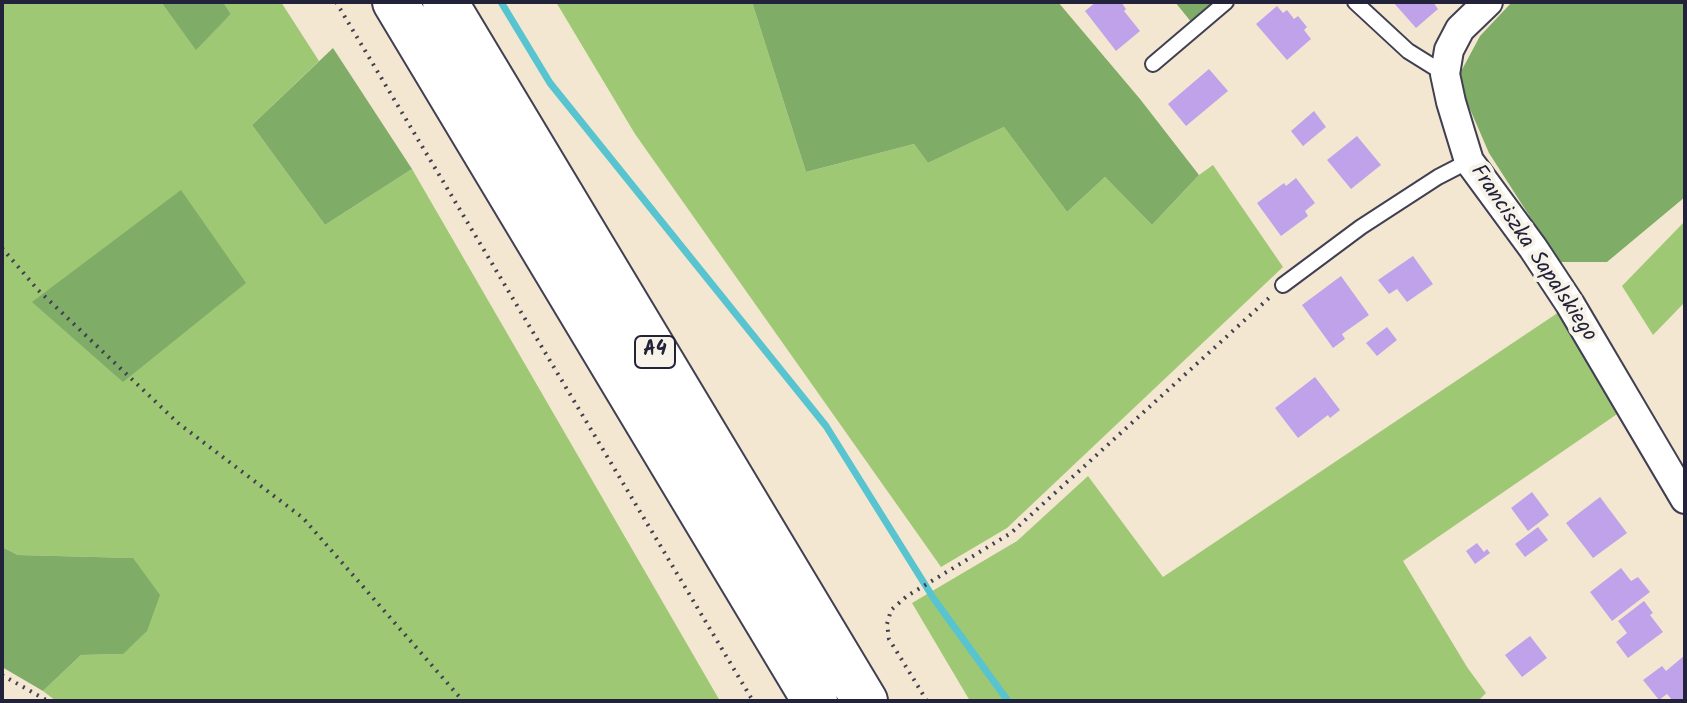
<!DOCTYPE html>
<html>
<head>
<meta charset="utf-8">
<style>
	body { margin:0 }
	#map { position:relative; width:1687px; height:703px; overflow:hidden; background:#f3e7d1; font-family:Kalam,sans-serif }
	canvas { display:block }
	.frame { position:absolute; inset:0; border:4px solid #22223b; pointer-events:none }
</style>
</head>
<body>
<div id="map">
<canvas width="1687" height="703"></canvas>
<div class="frame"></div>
</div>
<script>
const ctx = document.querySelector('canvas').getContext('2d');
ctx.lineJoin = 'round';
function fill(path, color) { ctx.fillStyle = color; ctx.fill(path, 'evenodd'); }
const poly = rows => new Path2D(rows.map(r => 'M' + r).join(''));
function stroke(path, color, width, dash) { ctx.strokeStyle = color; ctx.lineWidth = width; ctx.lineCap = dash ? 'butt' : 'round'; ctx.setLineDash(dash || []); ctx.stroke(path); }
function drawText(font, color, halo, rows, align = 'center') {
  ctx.font = font + ' Kalam,sans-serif'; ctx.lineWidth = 8; ctx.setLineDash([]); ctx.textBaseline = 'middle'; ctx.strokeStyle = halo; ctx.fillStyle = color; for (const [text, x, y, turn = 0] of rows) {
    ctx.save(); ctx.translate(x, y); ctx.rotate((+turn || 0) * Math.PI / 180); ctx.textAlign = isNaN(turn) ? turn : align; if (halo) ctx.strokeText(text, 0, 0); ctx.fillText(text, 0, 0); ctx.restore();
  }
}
fill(poly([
	[2,2,161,2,196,49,231,14,223,2,281,2,319,61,252,125,325,225,412,169,720,701,56,701,43,691,81,655,123,654,132,558,18,555,2,547],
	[556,2,752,2,806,172,914,144,928,163,1004,127,1067,212,1105,177,1152,225,1199,175,1213,165,1283,267,1007,528,941,567,635,134],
	[1685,221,1685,302,1653,335,1622,286],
	[1562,310,1623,410,1403,561,1467,667,1486,693,1478,701,970,701,912,603,1017,541,1088,476,1163,577]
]), '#9fc875');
fill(poly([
	[161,2,223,2,231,14,196,50],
	[752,2,1058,2,1140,99,1199,175,1152,225,1105,177,1067,212,1004,127,928,163,914,144,806,172],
	[1175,2,1217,2,1192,23],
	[1512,2,1685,2,1685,197,1607,262,1559,262,1489,153,1457,79,1480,36],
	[333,48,412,169,325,225,252,125],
	[181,190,246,283,123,382,32,302],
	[2,547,18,555,133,558,160,595,147,631,123,654,81,655,43,691,2,667]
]), '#7fac66');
stroke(poly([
	[501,2,550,83,826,426,934,599,1008,701]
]), '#57c4cf', 7);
fill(poly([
	[1096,2,1121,2,1126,9,1124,11,1140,31,1116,51,1085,11],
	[1393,2,1433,2,1438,9,1416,28],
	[1277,6,1283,13,1287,10,1294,19,1298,16,1307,27,1304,30,1311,39,1287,60,1256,24],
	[1209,69,1228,91,1186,126,1168,104],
	[1314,111,1326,127,1303,146,1291,131],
	[1357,136,1381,165,1351,189,1327,160],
	[1296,178,1315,203,1305,211,1308,216,1281,236,1257,203,1284,183,1286,186],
	[1413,256,1433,284,1407,302,1397,289,1389,294,1378,280],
	[1341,276,1369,315,1342,334,1345,339,1333,348,1302,305],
	[1387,327,1397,340,1377,356,1366,343],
	[1315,377,1340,410,1330,418,1328,415,1298,438,1275,408],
	[1532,492,1549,515,1528,531,1511,508],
	[1600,497,1627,533,1593,558,1566,523],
	[1538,527,1548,540,1525,557,1515,544],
	[1477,543,1484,552,1487,549,1490,553,1475,564,1466,551],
	[1621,568,1631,581,1638,577,1650,592,1612,621,1590,592],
	[1644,601,1653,613,1650,615,1663,632,1628,658,1616,642,1627,633,1618,621],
	[1530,636,1547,658,1522,677,1505,655],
	[1685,655,1685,697,1680,701,1673,701,1667,694,1659,700,1643,680,1662,666,1666,671]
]), '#bfa2e9');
const service = poly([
	[1355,2,1408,51,1445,74],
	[1153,64,1226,2],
	[1283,285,1361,227,1438,177,1469,161]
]);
const minor = poly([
	[1488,2,1460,29,1449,50,1445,74,1451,102,1469,161,1533,248,1570,304,1685,499]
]);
const motorway = poly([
	[395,2,815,701],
	[445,2,865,701]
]);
stroke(service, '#414052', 18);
stroke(minor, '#414052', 32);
stroke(motorway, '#414052', 48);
stroke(poly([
	[336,2,753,701],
	[2,248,38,290,178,423,303,518,463,701],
	[2,675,48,701],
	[927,701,889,639,887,624,891,610,907,596,1011,533,1269,298]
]), '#414052', 4, [2, 6]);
stroke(service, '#fff', 14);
stroke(minor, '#fff', 28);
stroke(motorway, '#fff', 44);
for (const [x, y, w] of [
	[655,352,40]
]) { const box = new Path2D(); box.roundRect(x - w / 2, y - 16, w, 32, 6); ctx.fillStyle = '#f7f3e8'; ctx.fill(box); stroke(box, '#22223b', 2); }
drawText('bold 20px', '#22223b', null, [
	["A4",655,352]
]);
drawText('22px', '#22223b', '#f7f3e8', [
	["Franciszka Sapalskiego",1532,254,56]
]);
</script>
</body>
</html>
